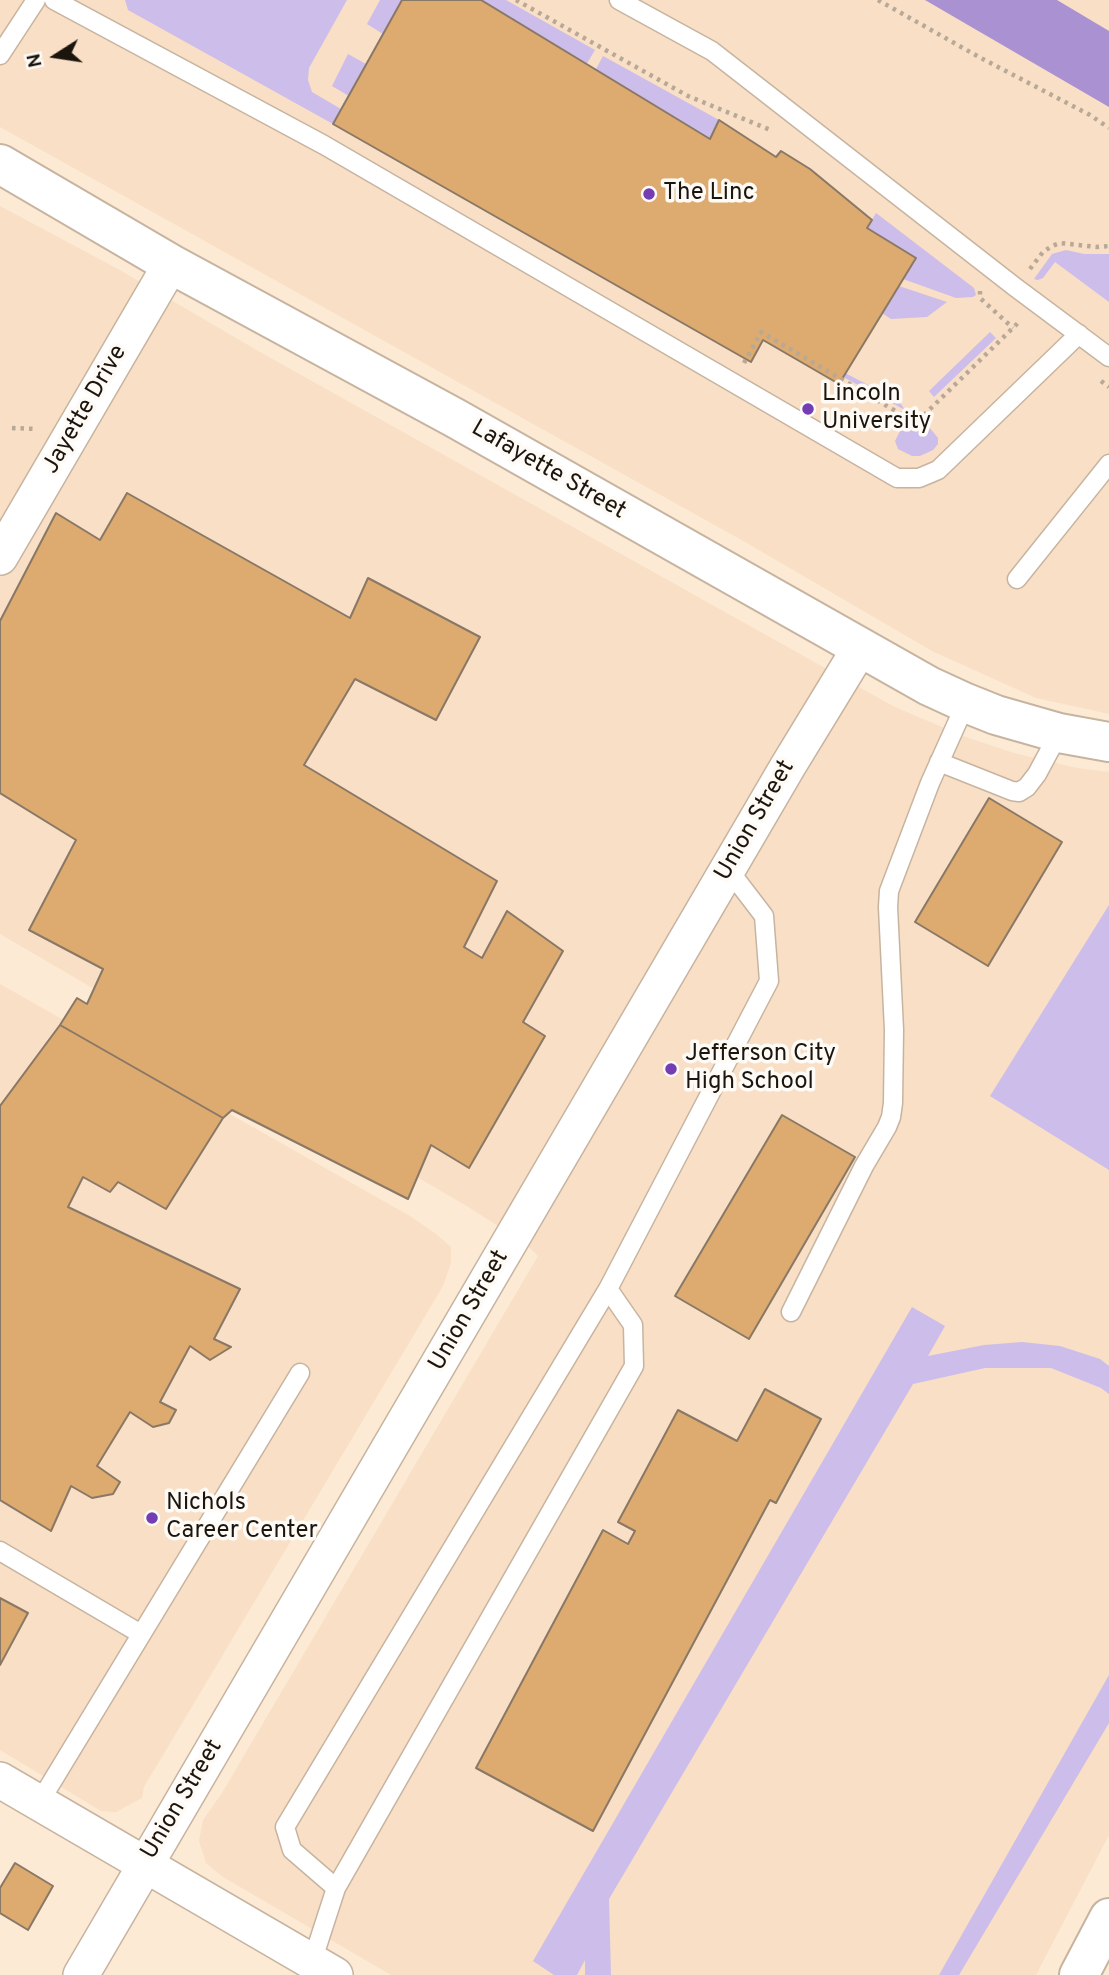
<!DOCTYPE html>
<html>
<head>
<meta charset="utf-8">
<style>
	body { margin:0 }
	#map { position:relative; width:1109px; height:1975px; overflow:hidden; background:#fdead5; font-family:Overpass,sans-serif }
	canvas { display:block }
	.north { position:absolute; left:21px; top:21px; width:70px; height:70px; -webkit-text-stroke:5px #fefaf6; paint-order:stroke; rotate:258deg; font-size:19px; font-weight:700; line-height:28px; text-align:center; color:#1b150d }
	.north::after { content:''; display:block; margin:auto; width:24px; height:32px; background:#1b150d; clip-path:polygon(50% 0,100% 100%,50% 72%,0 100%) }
</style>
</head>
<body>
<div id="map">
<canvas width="1109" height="1975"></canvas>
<div class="north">N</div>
</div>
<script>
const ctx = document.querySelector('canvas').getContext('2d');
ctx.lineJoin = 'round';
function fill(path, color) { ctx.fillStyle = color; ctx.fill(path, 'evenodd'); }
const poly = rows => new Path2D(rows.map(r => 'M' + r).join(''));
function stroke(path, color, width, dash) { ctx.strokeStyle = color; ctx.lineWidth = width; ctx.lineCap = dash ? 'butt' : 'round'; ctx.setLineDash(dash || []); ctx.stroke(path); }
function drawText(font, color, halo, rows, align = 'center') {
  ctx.font = font + ' Overpass,sans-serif'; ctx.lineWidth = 7; ctx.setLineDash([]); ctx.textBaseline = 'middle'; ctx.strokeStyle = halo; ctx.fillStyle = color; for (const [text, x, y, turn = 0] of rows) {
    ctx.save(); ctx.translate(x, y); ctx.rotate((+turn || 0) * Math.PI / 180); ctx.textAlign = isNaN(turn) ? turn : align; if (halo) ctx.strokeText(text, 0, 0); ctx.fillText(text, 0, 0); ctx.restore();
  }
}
fill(poly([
	[0,0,1109,0,1109,714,1036,698,932,651,745,542,0,127],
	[0,206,118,269,260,352,893,706,963,736,1014,753,1077,768,1109,772,1109,1835,1036,1975,391,1975,223,1877,206,1863,199,1841,203,1820,222,1793,538,1256,525,1243,465,1205,0,934],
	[0,984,410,1216,436,1234,451,1247,451,1263,443,1286,144,1787,142,1798,116,1812,101,1811,0,1750]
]), '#f8dfc5');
fill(poly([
	[125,0,347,0,309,68,308,80,312,92,341,109,333,124,128,10],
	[380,0,402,0,383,34,367,24],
	[481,0,506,0,595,50,586,65],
	[348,54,366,64,349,96,332,86],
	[603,56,719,120,710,139,595,71],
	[876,213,974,288,976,295,973,297,956,298,903,279,916,258,867,228],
	[1066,250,1084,254,1109,254,1109,302,1055,262,1043,278,1038,280,1034,279,1052,254],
	[899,286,947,302,927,317,891,319,882,313],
	[990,332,996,338,934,397,929,391],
	[845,373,899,401,905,410,843,377],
	[925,422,938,438,938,444,933,450,920,456,912,456,898,449,895,441,904,423],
	[1109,905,1109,1170,990,1096],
	[912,1307,945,1326,928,1356,984,1345,1022,1342,1060,1346,1100,1359,1109,1366,1109,1394,1101,1388,1051,1368,985,1368,913,1384,609,1899,611,1975,585,1975,585,1960,577,1975,554,1975,533,1961],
	[1109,1675,1109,1723,959,1975,939,1975]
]), '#cdbdea');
fill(poly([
	[925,0,1057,0,1109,31,1109,107]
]), '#a991d2');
const building = poly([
	[402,0,481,0,710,139,719,120,776,157,781,151,810,169,872,220,867,228,916,258,839,384,763,340,751,362,333,124,402,0],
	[127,493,350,618,368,578,480,637,436,720,355,679,304,765,497,881,464,947,482,958,507,911,563,951,523,1022,545,1036,469,1168,431,1145,408,1199,232,1110,223,1118,60,1025,77,998,87,1004,103,969,29,930,76,840,0,793,0,621,56,513,100,540,127,493],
	[989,798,1062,842,988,966,915,922,989,798],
	[60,1025,223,1118,166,1209,118,1182,110,1192,83,1177,68,1207,240,1289,214,1339,231,1347,210,1360,190,1346,160,1402,176,1410,169,1423,153,1427,130,1412,97,1466,120,1482,113,1494,92,1498,71,1486,51,1531,0,1500,0,1106,60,1025],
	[782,1115,855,1157,749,1339,675,1296,782,1115],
	[765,1389,821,1419,776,1503,770,1500,593,1831,476,1768,603,1530,628,1544,635,1531,618,1522,678,1410,737,1441,765,1389],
	[0,1598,28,1613,0,1665,0,1598],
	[15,1863,53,1886,28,1930,0,1913,0,1888,15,1863]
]);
fill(building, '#ddaa6f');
stroke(building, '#897866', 2);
const lane = poly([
	[54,0,324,145,897,478,919,478,938,470,1079,334],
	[619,0,712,51,1015,287,1109,357],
	[0,55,36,0],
	[1017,579,1109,464],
	[939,762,1012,791,1019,792,1027,787,1037,774,1059,733],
	[791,1312,864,1166,887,1127,891,1117,893,1103,894,1030,888,907,889,891,930,783,966,703],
	[0,1551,141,1634],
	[39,1803,300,1373],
	[336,1888,634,1366,633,1325,608,1289],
	[312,1962,336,1888,292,1850,285,1827,608,1289,769,981,764,916,728,869]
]);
const street = poly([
	[0,557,171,264],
	[0,1780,335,1975],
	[81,1975,788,766,860,648]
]);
const secondary = poly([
	[0,164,171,264,455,418,929,686,966,703,996,715,1059,733,1109,742],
	[1079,1975,1109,1918]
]);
stroke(lane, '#c7b4a0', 21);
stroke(street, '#c7b4a0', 38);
stroke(secondary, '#c7b4a0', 42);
stroke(poly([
	[516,0,688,96,773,131],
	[878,0,979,57,1090,115,1109,128],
	[1030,269,1043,252,1052,246,1060,243,1097,247,1109,246],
	[980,291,980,298,1013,328],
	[744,363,761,332,904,416,924,415,1020,321],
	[1101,381,1109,387],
	[12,428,36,429]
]), '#b7a897', 4.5, [3.5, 5]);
stroke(lane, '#fff', 18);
stroke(street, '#fff', 35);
stroke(secondary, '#fff', 38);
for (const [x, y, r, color] of [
	[649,194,7,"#743db4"],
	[808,409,7,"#743db4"],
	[671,1069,7,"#743db4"],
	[152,1518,7,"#743db4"]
]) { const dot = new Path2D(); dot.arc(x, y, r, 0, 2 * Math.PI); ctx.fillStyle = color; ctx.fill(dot); stroke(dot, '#fefaf6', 2.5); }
drawText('24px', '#1b150d', '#fefaf6', [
	["The Linc",663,194],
	["Lincoln",822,395],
	["University",822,423],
	["Jefferson City",685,1055],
	["High School",685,1083],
	["Nichols",166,1504],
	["Career Center",166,1532]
], 'left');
drawText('24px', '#1b150d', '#fefaf6', [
	["Jayette Drive",86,410,-60],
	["Lafayette Street",548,471,30],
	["Union Street",756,821,-60],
	["Union Street",470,1311,-60],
	["Union Street",183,1800,-59]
]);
</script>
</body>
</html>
